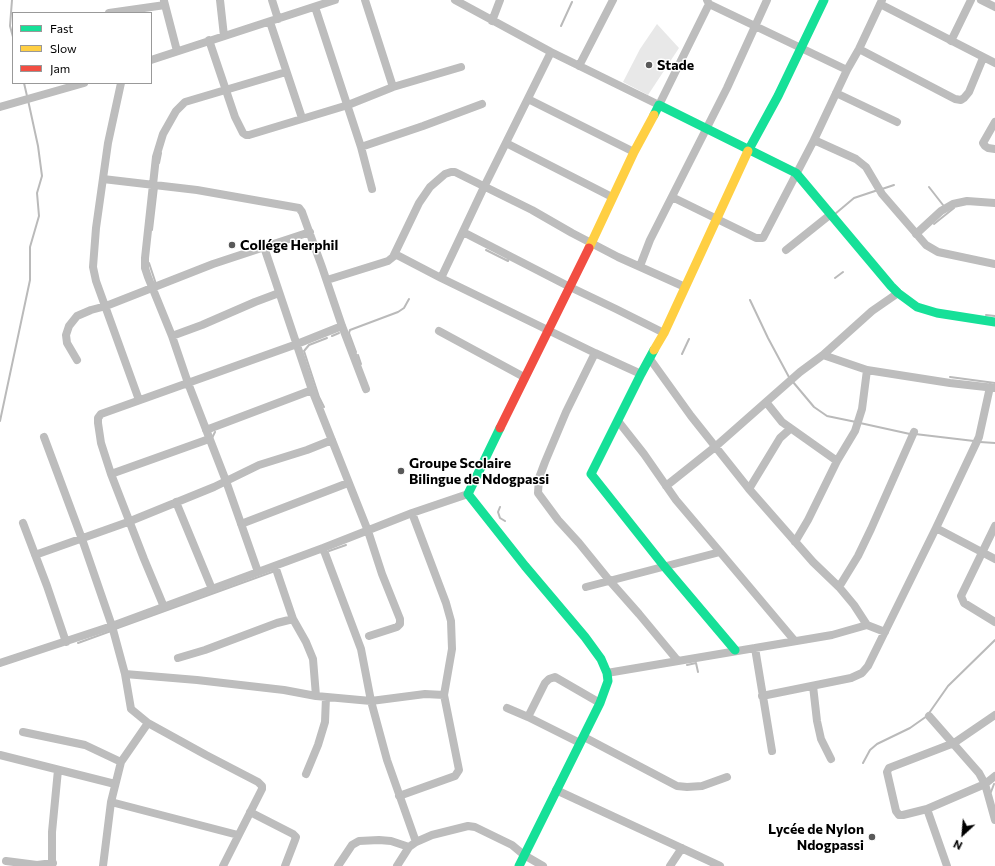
<!DOCTYPE html>
<html>
<head>
<meta charset="utf-8">
<style>
	body { margin:0 }
	#map { position:relative; width:995px; height:866px; overflow:hidden; background:#fff; font-family:Commissioner,sans-serif }
	canvas { display:block }
	.legend { position:absolute; left:12px; top:12px; width:140px; height:72px; box-sizing:border-box; background:#fff; border:1px solid #999; margin:0; padding:5px 7px; list-style:none; font-size:12px; color:#000 }
	.legend li { display:flex; align-items:center; gap:8px; height:20px }
	.legend b { width:20px; border:1px solid #999 }
	.north { position:absolute; left:943px; top:814px; width:40px; height:40px; -webkit-text-stroke:3px #fff; paint-order:stroke; rotate:206deg; font-size:11px; font-weight:700; line-height:16px; text-align:center; color:#000 }
	.north::after { content:''; display:block; margin:auto; width:14px; height:18px; background:#000; clip-path:polygon(50% 0,100% 100%,50% 72%,0 100%) }
</style>
</head>
<body>
<div id="map">
<canvas width="995" height="866"></canvas>
<ul class="legend">
<li><b style="height:5px;background:#16e098"></b>Fast</li>
<li><b style="height:5px;background:#ffcf43"></b>Slow</li>
<li><b style="height:5px;background:#f24e42"></b>Jam</li>
</ul>
<div class="north">N</div>
</div>
<script>
const ctx = document.querySelector('canvas').getContext('2d');
ctx.lineJoin = 'round';
function fill(path, color) { ctx.fillStyle = color; ctx.fill(path, 'evenodd'); }
const poly = rows => new Path2D(rows.map(r => 'M' + r).join(''));
function stroke(path, color, width, dash) { ctx.strokeStyle = color; ctx.lineWidth = width; ctx.lineCap = dash ? 'butt' : 'round'; ctx.setLineDash(dash || []); ctx.stroke(path); }
function drawText(font, color, halo, rows, align = 'center') {
  ctx.font = font + ' Commissioner,sans-serif'; ctx.lineWidth = 3; ctx.setLineDash([]); ctx.textBaseline = 'middle'; ctx.strokeStyle = halo; ctx.fillStyle = color; for (const [text, x, y, turn = 0] of rows) {
    ctx.save(); ctx.translate(x, y); ctx.rotate((+turn || 0) * Math.PI / 180); ctx.textAlign = isNaN(turn) ? turn : align; if (halo) ctx.strokeText(text, 0, 0); ctx.fillText(text, 0, 0); ctx.restore();
  }
}
fill(poly([
	[657,24,679,48,648,95,623,82,640,49]
]), '#e8e8e8');
stroke(poly([
	[12,0,10,26,13,37],
	[561,26,572,2],
	[24,83,27,96],
	[159,163,161,153],
	[929,187,943,205],
	[882,189,894,185],
	[835,214,854,198,878,190],
	[934,224,954,208],
	[152,230,157,187],
	[486,250,508,261,509,258],
	[149,263,156,284],
	[835,278,843,272],
	[750,300,768,338,790,379],
	[986,315,995,316],
	[332,336,339,333],
	[356,352,349,333,350,330,398,312,404,308,409,299],
	[682,354,689,339],
	[358,355,361,364],
	[950,377,995,383],
	[793,382,814,407,827,416,856,422],
	[324,407,319,397,304,351,309,345,327,338],
	[0,421,30,280,30,247,39,216,37,193,42,176,38,146,28,100],
	[860,423,910,434],
	[915,434,974,441],
	[212,438,215,432],
	[980,442,995,443],
	[500,507,498,512,500,518,505,521],
	[329,551,346,545],
	[115,629,275,571],
	[78,643,111,631],
	[687,665,696,663,698,672],
	[863,763,870,750,877,744,910,728,927,716,948,686,995,640],
	[991,792,994,784]
]), '#bababa', 2);
stroke(poly([
	[220,0,224,36],
	[272,0,278,19],
	[365,0,393,87],
	[455,0,551,52,659,105,709,4,707,0],
	[981,0,995,7],
	[164,1,177,51],
	[709,4,847,70],
	[880,4,995,63],
	[315,7,361,147,372,189],
	[109,13,165,5],
	[492,21,500,0],
	[270,22,302,118],
	[209,40,235,117,243,133,246,135,249,135,348,105,393,87,461,67],
	[951,41,971,0],
	[859,49,955,99,961,100,964,98,969,92,983,58],
	[151,60,335,0],
	[579,66,613,0],
	[121,83,108,143,96,228,93,267,96,281,139,400],
	[836,93,897,122],
	[528,99,634,152],
	[0,107,84,83],
	[995,122,983,143,985,146,988,148,995,149],
	[814,140,856,159,866,167,882,194,926,245,938,252,995,264],
	[506,143,612,197],
	[361,147,423,126,482,104],
	[103,179,197,190,299,208,302,212,322,267,342,326,366,389],
	[672,197,756,238,763,238,814,140,847,70,859,49,882,0],
	[463,232,570,287,616,309,664,333],
	[916,234,941,211,953,204,967,201,995,203],
	[264,247,312,390,368,531,382,574,400,619,400,624,397,627,369,636],
	[786,250,831,214],
	[395,254,441,278,595,353,641,374],
	[640,266,650,240,727,88,767,0],
	[441,278,484,187,551,52],
	[327,280,388,261,393,257,419,203,430,187,445,174,451,172,455,172,532,210,572,233,618,257,685,287],
	[439,331,524,377],
	[172,336,202,325,255,302,279,293],
	[595,353,566,412,545,462,539,478,538,493,558,520,579,543,609,580,639,614,678,661],
	[823,355,867,370,950,383,995,388],
	[650,359,691,416,749,489,813,562,839,587,854,605,867,625],
	[77,360,67,343,66,335,69,326,77,316,91,310,106,306,213,264,310,232],
	[766,402,782,422,837,461],
	[618,421,644,454,676,500,720,552],
	[206,430,312,390],
	[44,437,82,539,112,626,125,674,131,709,148,723,206,755,258,782,262,786,262,789,223,866],
	[111,474,209,439],
	[666,486,715,447,800,372,823,355,872,311,898,293],
	[749,489,780,438,790,429],
	[176,502,212,589],
	[23,523,47,586,66,642],
	[241,524,348,483],
	[995,526,961,596,964,603,995,622],
	[936,528,995,559],
	[795,542,808,520,837,461,855,431,862,409,867,370],
	[323,548,361,649,371,701,387,760,416,842],
	[35,555,128,522,214,487,259,465,307,450,332,440],
	[258,572,226,481,188,383,172,336,148,277,145,268,145,258,156,157,163,134,176,111,185,102,286,72],
	[586,587,720,552,794,640],
	[839,587,858,556,871,529,914,432],
	[164,607,144,559,111,474,101,443,98,423,98,418,101,414,297,344,342,326],
	[293,619,306,642,313,659,316,696],
	[755,648,772,751],
	[178,658,205,650,277,623,293,619,275,566],
	[0,663,112,626,323,548,412,513,468,494],
	[607,673,832,635,867,625,885,632],
	[125,674,197,680,284,690,316,696,371,701,425,694,444,695],
	[813,686,817,721,821,739,831,759],
	[762,696,851,678,862,673,868,666,936,528,979,437,990,387],
	[507,708,528,717,545,683,549,679,555,677,600,703],
	[995,715,954,743,889,768,887,772,896,811,899,815,903,815,927,809,985,784,995,776],
	[929,716,979,773,985,784,995,820],
	[528,717,580,743],
	[23,732,85,745,121,762],
	[584,737,677,786,687,787,702,786,727,777],
	[0,755,115,784],
	[306,774,318,745,325,722,326,697],
	[556,790,720,866],
	[399,796,455,776,459,770,444,695,452,649,451,621,446,603,412,513],
	[111,802,238,835],
	[927,809,947,866],
	[250,812,293,834,296,837,295,840,285,866],
	[6,861,37,865,53,863],
	[52,866,52,832,58,770],
	[103,866,111,802,121,762,148,723],
	[338,866,352,845,359,841,379,840,391,841,409,847],
	[397,866,409,847,416,842,432,835,468,826,475,827,512,845,524,855,543,866],
	[670,866,682,848]
]), '#bdbdbd', 8);
stroke(poly([
	[654,115,659,105,796,173,891,286,898,293,917,307,937,313,995,322],
	[748,151,778,96,824,0],
	[654,350,641,374,591,474,664,566,735,650],
	[500,428,468,494,525,566,585,637,601,659,607,673,608,681,600,703,519,866]
]), '#16e098', 9);
stroke(poly([
	[589,248,634,152,654,115],
	[654,350,664,333,748,151]
]), '#ffcf43', 9);
stroke(poly([
	[500,428,589,248]
]), '#f24e42', 9);
for (const [x, y, r, color] of [
	[649,65,4,"#595959"],
	[232,245,4,"#595959"],
	[401,471,4,"#595959"],
	[872,837,4,"#595959"]
]) { const dot = new Path2D(); dot.arc(x, y, r, 0, 2 * Math.PI); ctx.fillStyle = color; ctx.fill(dot); stroke(dot, '#fff', 1.5); }
drawText('bold 14px', '#000', '#fff', [
	["Stade",657,65],
	["Collége Herphil",240,245],
	["Groupe Scolaire",409,463],
	["Bilingue de Ndogpassi",409,479],
	["Lycée de Nylon",864,829,"right"],
	["Ndogpassi",864,845,"right"]
], 'left');
</script>
</body>
</html>
